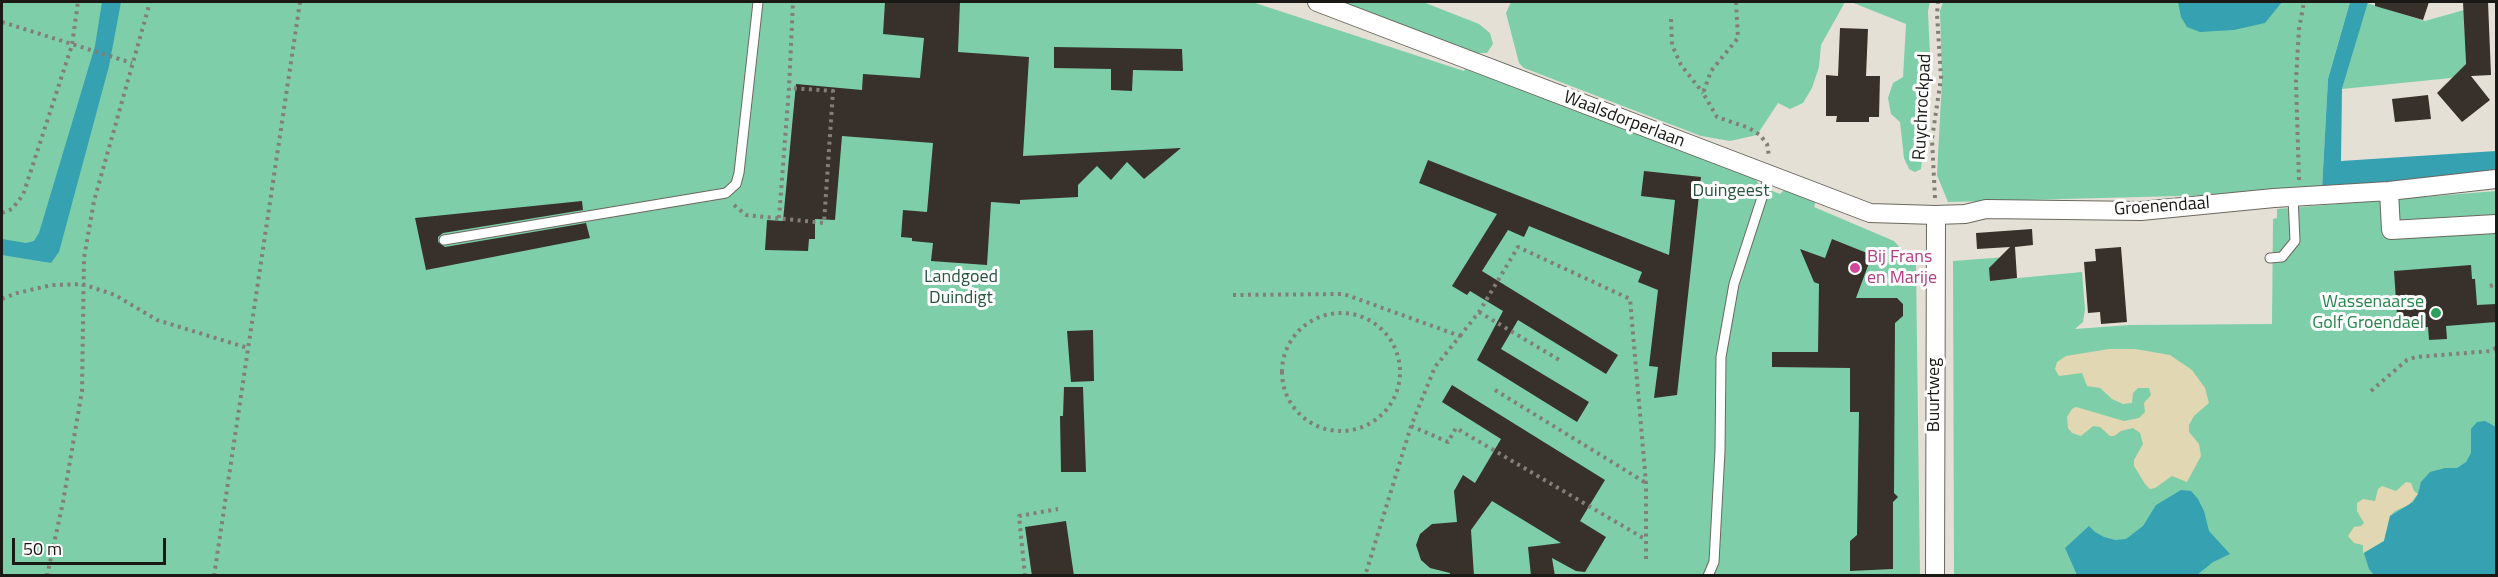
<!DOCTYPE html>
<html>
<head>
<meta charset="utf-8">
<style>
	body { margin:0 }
	#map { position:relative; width:2498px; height:577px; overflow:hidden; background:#e4e0d6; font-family:"Titillium Web",sans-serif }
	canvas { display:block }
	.frame { position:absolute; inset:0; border:3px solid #1a1915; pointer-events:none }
	.scale { position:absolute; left:12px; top:538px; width:154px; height:27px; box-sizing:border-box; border:3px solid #1a1915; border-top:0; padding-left:8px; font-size:18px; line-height:21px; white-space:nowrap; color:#1a1915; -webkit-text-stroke:4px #fff; paint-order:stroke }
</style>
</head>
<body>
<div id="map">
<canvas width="2498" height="577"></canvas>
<div class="frame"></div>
<div class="scale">50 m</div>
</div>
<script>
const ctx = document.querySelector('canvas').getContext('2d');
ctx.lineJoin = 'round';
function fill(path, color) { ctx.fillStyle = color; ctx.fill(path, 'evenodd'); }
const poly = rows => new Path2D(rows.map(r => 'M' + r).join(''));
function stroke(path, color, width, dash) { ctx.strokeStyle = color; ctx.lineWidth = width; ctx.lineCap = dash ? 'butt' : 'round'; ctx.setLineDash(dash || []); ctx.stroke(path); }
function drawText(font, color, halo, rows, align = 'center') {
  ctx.font = font + ' "Titillium Web",sans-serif'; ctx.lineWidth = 6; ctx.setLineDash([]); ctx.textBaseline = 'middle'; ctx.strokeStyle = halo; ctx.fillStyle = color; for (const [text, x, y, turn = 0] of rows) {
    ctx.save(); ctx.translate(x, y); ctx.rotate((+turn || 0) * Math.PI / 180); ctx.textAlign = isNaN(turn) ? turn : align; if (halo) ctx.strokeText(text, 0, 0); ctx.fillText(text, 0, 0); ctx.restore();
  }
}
fill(poly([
	[2,2,1252,2,1464,71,1465,69,1753,175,1760,186,1780,194,1786,188,1817,198,1814,207,1894,241,1916,265,1920,575,2,575],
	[1337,2,1423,2,1479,24,1490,33,1493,44,1487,53,1475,53],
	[1511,2,1845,2,1821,45,1819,67,1812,88,1803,103,1790,109,1778,103,1757,135,1730,141,1701,136,1524,68,1519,63,1506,13],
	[1851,2,1930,2,1928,11,1931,78,1921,169,1915,172,1909,169,1904,158,1900,122,1891,114,1888,98,1893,83,1903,77,1906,24],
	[1943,2,2350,2,2328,79,2322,189,2255,194,1948,202,1937,175,1942,79,1940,11],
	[2367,3,2425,21,2464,10,2466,70,2451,78,2342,89],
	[2496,191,2496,575,1954,575,1953,261,2006,257,2008,279,2082,272,2085,309,2083,322,2075,329,2129,325,2272,324,2273,219,2277,218,2277,209]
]), '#7ecfa9');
fill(poly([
	[2109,349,2135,349,2170,355,2192,370,2205,388,2209,403,2194,416,2189,425,2189,432,2199,444,2201,456,2187,482,2172,476,2155,488,2150,489,2145,484,2134,466,2134,460,2143,444,2140,433,2133,428,2121,431,2114,436,2110,436,2100,427,2093,426,2081,436,2072,433,2068,428,2067,417,2072,409,2076,407,2124,421,2139,418,2145,412,2144,403,2151,395,2149,388,2138,388,2133,393,2132,403,2123,404,2112,399,2100,388,2087,386,2082,373,2059,376,2055,369,2057,362,2066,356],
	[2406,482,2411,483,2414,491,2418,494,2409,505,2395,511,2390,516,2384,541,2363,553,2363,545,2354,543,2348,536,2354,527,2361,526,2364,523,2357,511,2357,503,2363,499,2375,501,2378,489,2382,486,2396,491]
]), '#e1d7b2');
fill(poly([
	[102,2,121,2,109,66,59,252,51,263,2,255,2,239,26,243,34,241,39,233,95,46],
	[2178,2,2282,2,2265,23,2234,30,2200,32,2187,27,2181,17],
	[2350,2,2368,2,2342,89,2341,161,2496,151,2496,173,2322,189,2328,79],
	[2485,421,2496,427,2496,575,2374,575,2369,569,2364,553,2384,541,2390,516,2413,502,2418,494,2421,482,2430,472,2445,468,2457,468,2466,462,2471,453,2471,429,2477,422],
	[2181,490,2191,491,2198,499,2204,511,2209,531,2230,554,2213,562,2197,575,2077,575,2065,548,2089,526,2095,532,2104,537,2115,540,2126,539,2143,526,2156,505]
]), '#35a1b1');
fill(poly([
	[885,2,960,2,958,52,1029,57,1023,156,1181,148,1144,179,1127,162,1111,180,1097,166,1078,185,1078,197,1020,200,1020,204,991,202,987,265,931,261,933,243,912,241,912,238,901,237,903,210,927,212,933,143,842,136,835,220,815,219,815,239,809,239,808,251,765,250,767,220,783,221,796,84,862,90,863,74,920,78,924,38,883,34],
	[2375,2,2429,2,2423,20,2375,6],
	[2463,2,2488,2,2491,75,2471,76,2490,100,2462,122,2437,93,2466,64],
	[1840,28,1868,29,1866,76,1880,76,1879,117,1869,117,1869,122,1836,122,1837,116,1826,116,1826,75,1838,76],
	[1054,47,1182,49,1183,71,1133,70,1132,91,1111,90,1111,69,1054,68],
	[2428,95,2431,119,2395,122,2392,99],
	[1428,160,1669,255,1675,200,1641,196,1644,171,1701,177,1677,395,1654,398,1658,367,1649,366,1658,290,1638,282,1642,272,1529,226,1524,237,1508,230,1482,271,1618,355,1606,374,1518,320,1501,349,1589,402,1577,422,1477,360,1503,311,1470,291,1467,295,1452,286,1497,214,1419,183],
	[582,201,583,210,443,233,438,237,438,242,445,247,586,223,590,238,426,270,415,218],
	[2032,229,2033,245,2015,247,2017,278,1990,281,1989,268,2010,247,1977,249,1976,233],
	[1832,239,1872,255,1856,298,1897,298,1903,304,1903,316,1895,323,1894,493,1898,497,1893,502,1893,569,1850,571,1850,541,1857,535,1859,412,1850,412,1850,368,1772,367,1772,352,1818,352,1819,284,1814,282,1800,249,1825,258],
	[2121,247,2127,322,2101,324,2100,312,2088,313,2084,262,2096,261,2095,249],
	[2471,265,2472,279,2475,279,2477,305,2496,304,2496,322,2446,326,2447,339,2429,340,2428,327,2398,330,2394,271],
	[1093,330,1094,381,1071,382,1067,331],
	[1452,385,1605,480,1580,521,1606,537,1585,572,1576,571,1552,558,1555,576,1531,576,1528,547,1561,543,1492,501,1471,530,1474,576,1450,576,1450,573,1430,568,1421,560,1416,545,1420,534,1432,524,1457,522,1454,491,1463,475,1475,483,1501,439,1442,402],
	[1064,387,1083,387,1086,472,1061,472,1060,416,1063,416],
	[1066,521,1074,576,1032,576,1025,527]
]), '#38312b');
const service = poly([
	[444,240,726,193,736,184,739,173,758,2],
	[2270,258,2282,257,2295,241,2293,197],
	[1708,576,1714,562,1720,451,1721,357,1734,284,1769,176]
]);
const minor = poly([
	[1317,2,1870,213,1936,215,1965,214,1986,209,2141,211,2274,198,2389,191,2496,179],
	[2389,191,2391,230,2496,224],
	[1935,576,1936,215]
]);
stroke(service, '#6b685f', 11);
stroke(minor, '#6b685f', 20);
stroke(poly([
	[1736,2,1738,38,1711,71,1703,93,1717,117,1749,128,1760,135,1767,144,1769,156],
	[1671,19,1672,45,1681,65,1703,93],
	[2,22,132,63],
	[2299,180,2296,81,2299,29,2304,2],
	[1935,198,1932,139,1941,78,1937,14,1938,2],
	[734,205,746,215,824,223,833,91,789,88],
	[2,213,12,209,23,195,72,45,78,2],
	[779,218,789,88,793,2],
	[2490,286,2496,284],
	[1233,295,1344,294,1460,336,1435,367,1411,426,1365,576],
	[2,299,17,293,52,285,82,284,115,295,157,320,248,348],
	[1479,312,1561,361],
	'1282 372a59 59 0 1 1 118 0a59 59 0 1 1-118 0Z',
	[1460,336,1479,312,1518,247,1630,299,1646,483,1646,560],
	[1495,390,1646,483],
	[2371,391,2407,360,2416,357,2491,351,2496,348],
	[1411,426,1448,442,1456,428,1645,539],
	[47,576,63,502,82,391,84,258,94,201,150,2],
	[214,576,300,2],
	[1025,576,1019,516,1058,509]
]), '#827f78', 4, [3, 4.5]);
stroke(service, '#fff', 9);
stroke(minor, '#fff', 18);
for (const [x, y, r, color] of [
	[1855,268,6,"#d1479c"],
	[2436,313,6,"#2e9e5b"]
]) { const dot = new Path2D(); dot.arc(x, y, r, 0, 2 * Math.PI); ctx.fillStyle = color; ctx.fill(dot); stroke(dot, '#fff', 2); }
drawText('18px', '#1a1915', '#fff', [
	["Ruychrockpad",1923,107,-87],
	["Waalsdorperlaan",1624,120,21],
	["Groenendaal",2162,207,-4],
	["Buurtweg",1935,395,-90]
]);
drawText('18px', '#26533f', '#fff', [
	["Duingeest",1731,192],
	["Landgoed",961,278],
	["Duindigt",961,299]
]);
drawText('18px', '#b23c85', '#fff', [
	["Bij Frans",1867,258],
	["en Marije",1867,279]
], 'left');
drawText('18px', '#27864d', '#fff', [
	["Wassenaarse",2424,303],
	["Golf Groendael",2424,324]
], 'right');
</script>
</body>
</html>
